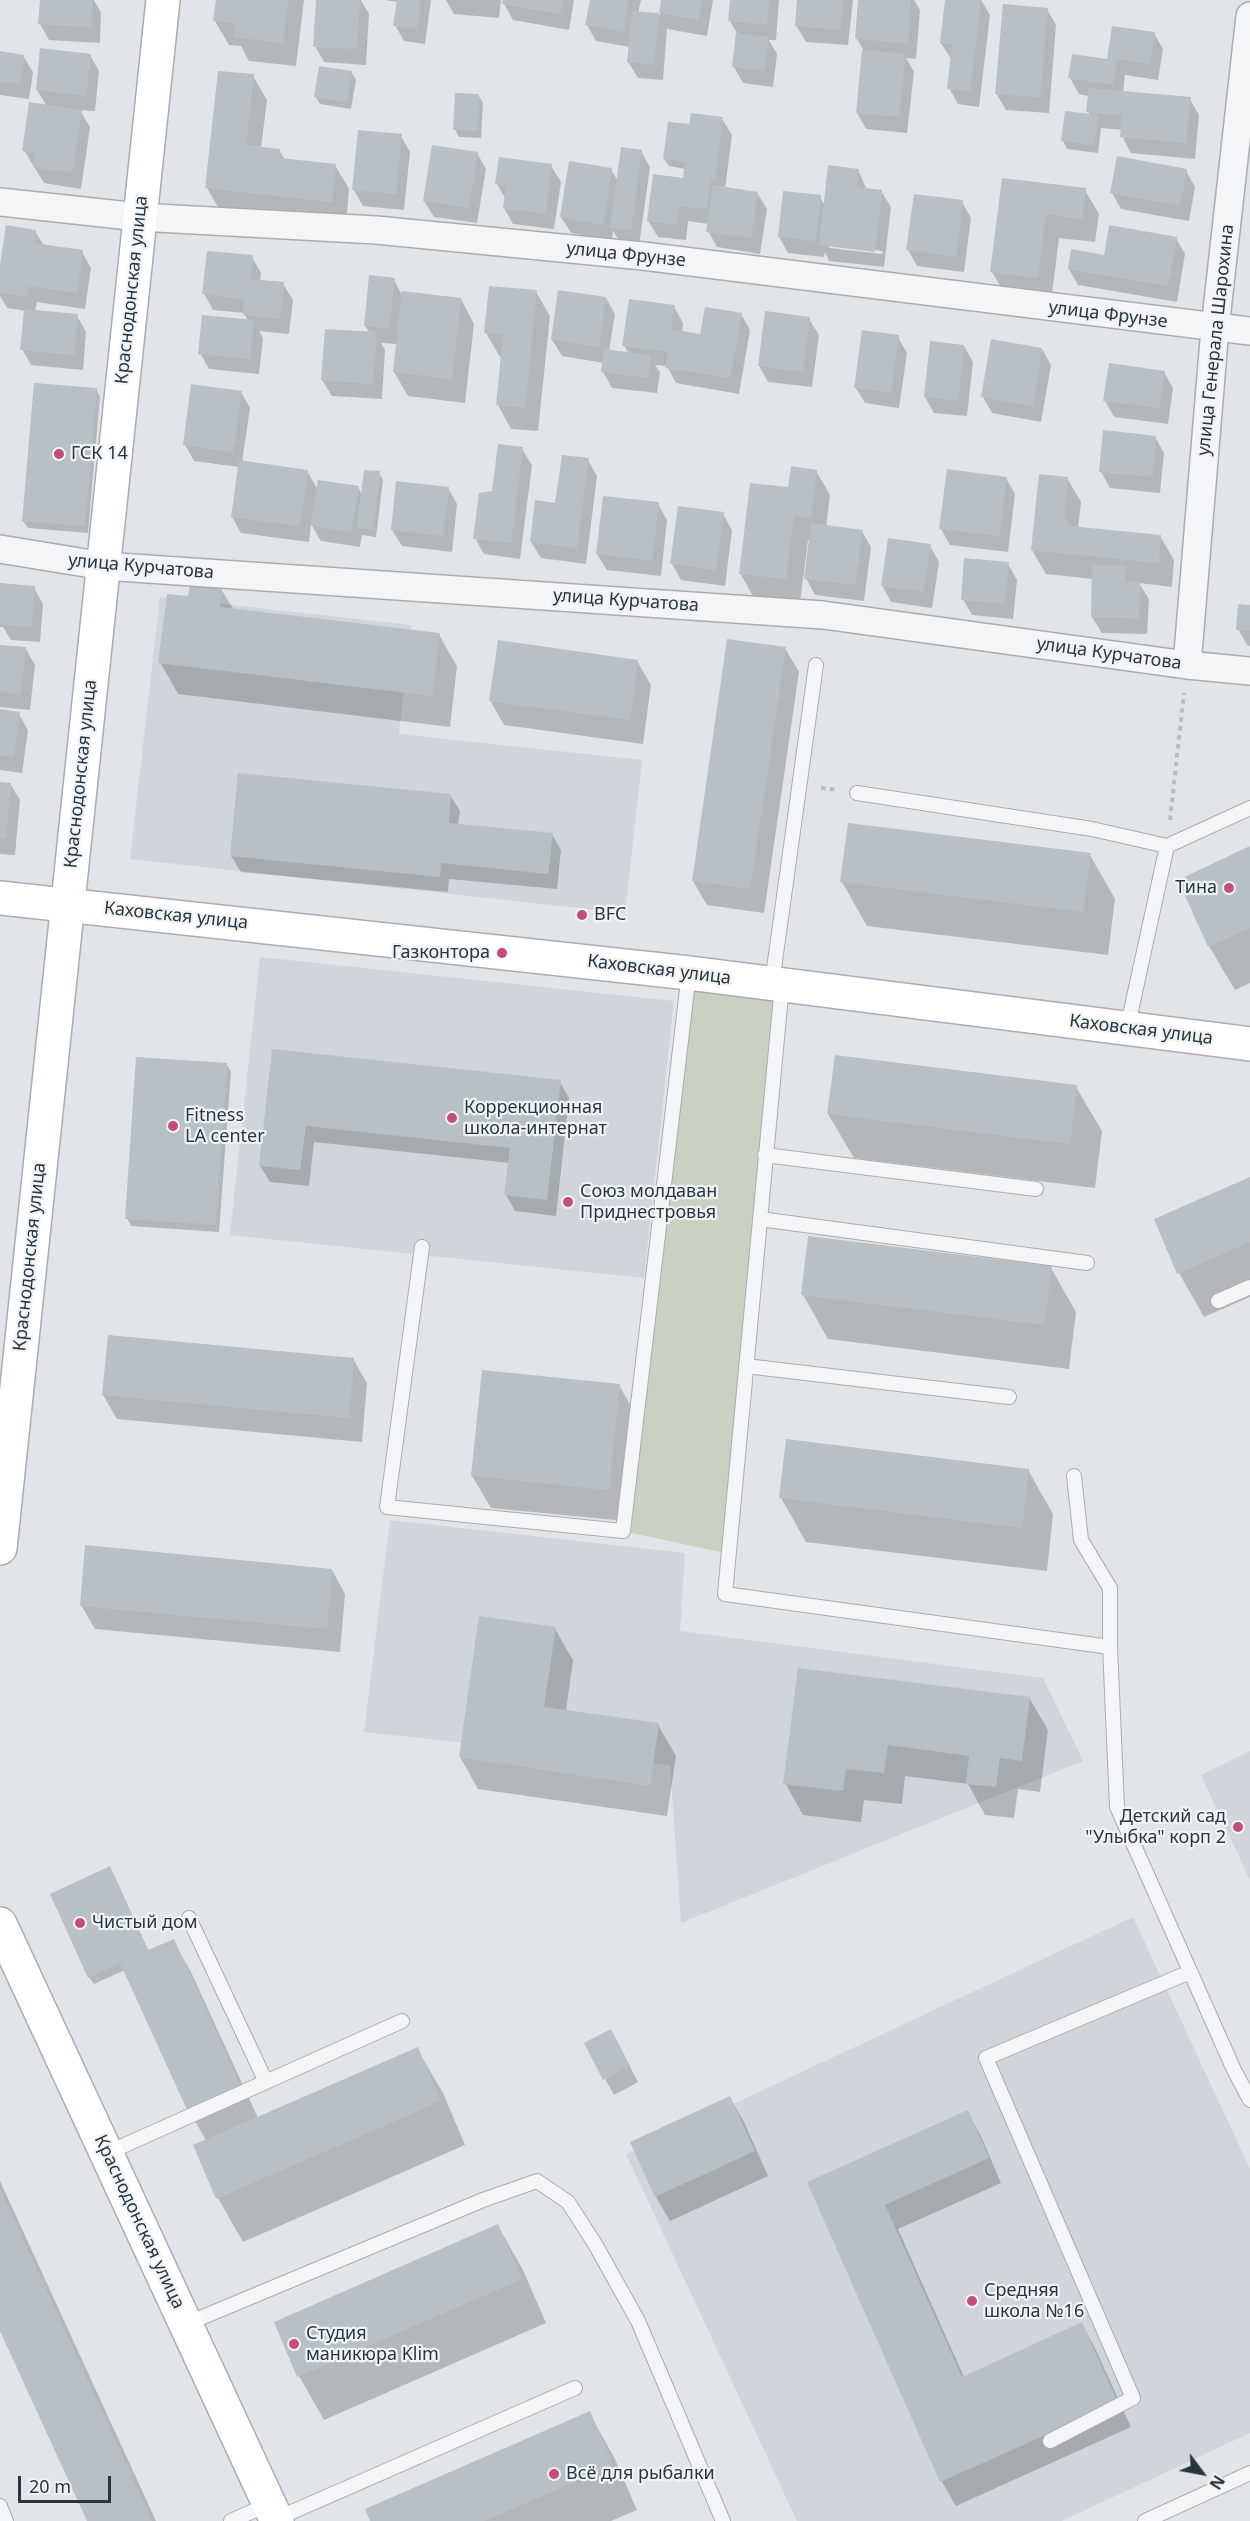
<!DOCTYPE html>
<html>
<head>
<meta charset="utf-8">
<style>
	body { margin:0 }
	#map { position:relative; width:1250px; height:2521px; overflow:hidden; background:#e1e5e9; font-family:"Noto Sans",sans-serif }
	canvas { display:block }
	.north { position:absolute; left:1172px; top:2443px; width:60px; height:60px; -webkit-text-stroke:4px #f0f4f6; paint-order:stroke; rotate:122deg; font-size:16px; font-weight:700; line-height:24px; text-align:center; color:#2a363f }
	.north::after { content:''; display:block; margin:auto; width:21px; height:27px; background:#2a363f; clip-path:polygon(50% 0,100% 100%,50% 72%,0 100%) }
	.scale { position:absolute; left:18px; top:2476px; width:93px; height:27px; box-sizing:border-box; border:3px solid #2a363f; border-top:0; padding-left:8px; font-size:18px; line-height:21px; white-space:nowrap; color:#2a363f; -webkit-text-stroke:4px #f0f4f6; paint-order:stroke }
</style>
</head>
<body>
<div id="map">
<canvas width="1250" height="2521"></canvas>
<div class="north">N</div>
<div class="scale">20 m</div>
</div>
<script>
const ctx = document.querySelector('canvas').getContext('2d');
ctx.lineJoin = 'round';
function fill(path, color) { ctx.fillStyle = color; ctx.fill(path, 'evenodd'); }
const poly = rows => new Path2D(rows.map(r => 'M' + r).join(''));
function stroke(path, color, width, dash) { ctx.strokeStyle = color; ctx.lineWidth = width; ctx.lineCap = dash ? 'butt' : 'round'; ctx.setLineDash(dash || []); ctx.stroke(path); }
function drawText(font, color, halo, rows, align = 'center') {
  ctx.font = font + ' "Noto Sans",sans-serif'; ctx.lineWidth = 4.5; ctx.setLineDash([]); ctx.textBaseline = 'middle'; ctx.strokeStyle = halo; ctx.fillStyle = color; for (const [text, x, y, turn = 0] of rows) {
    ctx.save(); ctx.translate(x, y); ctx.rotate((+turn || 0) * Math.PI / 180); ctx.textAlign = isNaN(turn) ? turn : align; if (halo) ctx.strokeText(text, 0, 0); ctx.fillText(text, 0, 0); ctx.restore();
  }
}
fill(poly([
	[160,597,411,625,399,734,642,760,625,913,130,859],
	[260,957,674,1001,644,1278,230,1235],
	[390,1520,685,1553,680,1631,1043,1678,1083,1761,681,1923,670,1765,364,1732],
	[1250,1751,1250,1880,1201,1775],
	[1133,1917,1250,2169,1250,2433,1062,2521,797,2521,626,2154]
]), '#cfd5da');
fill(poly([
	[689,973,782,985,729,1554,623,1531]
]), '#c9d2c2');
fill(poly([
	[41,0,94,0,101,13,100,43,49,40,40,24],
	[217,0,304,0,296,66,249,61,241,46,229,45,215,21],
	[317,0,361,0,369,14,366,65,324,62,315,46],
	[385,0,431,0,425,44,404,41,395,25,398,2],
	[446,0,501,0,499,18,454,14],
	[505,0,574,0,569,30,513,20,504,4],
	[592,0,641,0,638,13,660,15,663,0,713,0,707,36,667,29,663,80,638,78,628,62,630,47,596,41,587,25],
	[732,0,779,0,776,40,769,40,777,54,773,87,743,83,734,67,738,35,730,21],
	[799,0,853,0,848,45,806,42,796,25],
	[860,0,914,0,920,10,916,59,906,58,914,72,907,133,866,129,857,113,864,51,857,39],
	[947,0,981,0,990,15,979,107,958,104,949,88,951,59,941,43],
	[1047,9,1056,25,1049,113,1006,110,996,93],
	[1154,33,1163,49,1158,80,1125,75,1123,92,1190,99,1199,115,1195,159,1131,153,1122,136,1123,130,1101,128,1098,153,1067,149,1063,141,1090,116,1088,111,1089,96,1079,94,1070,78,1108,61],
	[0,53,23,56,33,72,29,99,0,95],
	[90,55,99,71,95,111,80,110,90,127,81,189,44,183,24,150,47,106,37,90],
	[351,72,356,80,351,109,320,104,316,97],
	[253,76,267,100,261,148,279,150,285,160,335,165,349,189,346,225,221,212,207,188],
	[479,96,483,103,481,138,459,137,455,129],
	[722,119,732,135,725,189,757,193,767,209,760,254,717,247,708,231,709,224,688,221,686,240,658,237,648,221,684,179,685,169,669,166,664,159,690,126],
	[401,136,410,152,404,210,363,206,354,190],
	[641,151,650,167,639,246,621,243,613,231,612,240,571,233,561,217,611,170,618,181],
	[477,153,486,169,477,223,434,217,424,201],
	[551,166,561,182,554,229,513,224,504,208,505,198,497,184],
	[858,170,867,190,881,191,891,207,884,267,829,261,825,252,824,257,788,253,779,237,820,197,825,206],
	[829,245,883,251,882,254,829,248],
	[1186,171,1195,187,1189,221,1121,209,1112,193],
	[1004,180,1085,190,1099,214,1095,242,1059,238,1051,302,1006,296,992,272],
	[962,202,971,218,964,272,917,266,908,250],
	[35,231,44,246,82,252,91,268,85,309,37,302,35,312,77,316,86,332,83,370,31,365,22,349,26,311,7,308,0,296,0,275],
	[1176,238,1185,254,1177,302,1078,285,1069,269],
	[252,257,261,273,260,281,283,284,293,300,289,334,259,331,263,338,259,374,209,369,200,353,248,321,244,313,213,310,204,294],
	[394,280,401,293,461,299,474,324,465,403,408,396,394,372,397,344,381,343,385,350,382,399,332,396,322,380,370,333,365,326],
	[560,291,606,298,615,314,609,351,628,353,624,345,674,307,683,323,682,333,701,336,741,314,750,330,739,394,676,383,667,366,655,365,660,372,657,393,612,388,603,372,604,363,562,356,552,340],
	[536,292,550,316,538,431,511,429,498,405,502,357,500,357,486,333],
	[809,319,819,335,812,387,768,382,759,366],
	[898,337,907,353,899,408,865,403,855,387],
	[964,346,973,362,967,416,934,413,925,397],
	[1042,349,1051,365,1041,422,992,413,983,397],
	[1164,372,1173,388,1168,424,1114,417,1105,401],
	[96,389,100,397,88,533,28,528,23,521],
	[241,392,250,408,242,462,307,471,318,490,358,487,363,496,379,473,383,480,376,537,362,535,360,547,321,541,311,524,309,542,241,533,232,517,239,467,194,461,185,445],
	[1155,437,1164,453,1160,493,1110,488,1101,472],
	[522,449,532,465,520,559,484,554,475,538,493,492],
	[588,460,597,476,586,564,541,558,531,542],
	[816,471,830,495,826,527,862,531,871,547,864,601,815,595,806,578,811,540,808,540,800,603,754,598,740,573,789,489],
	[1006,478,1015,494,1008,552,950,545,941,529],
	[1067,478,1081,502,1078,528,1160,536,1174,560,1172,587,1139,583,1149,599,1147,634,1102,633,1092,617,1093,579,1046,574,1032,550],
	[448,488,457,504,452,552,402,546,392,530],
	[658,504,667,520,661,576,607,570,597,554],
	[723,514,732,530,725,586,681,580,672,564],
	[930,546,939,562,932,608,891,602,882,585],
	[1008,564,1017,580,1013,619,972,615,963,599],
	[0,585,34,588,43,604,40,642,11,640,3,627,0,627],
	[221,589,234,610,439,635,457,666,450,727,178,694,160,662,190,598],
	[1250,606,1250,646,1247,645,1238,629],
	[0,646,26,649,35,665,30,710,0,707],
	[785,648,799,672,764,913,707,905,693,881],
	[637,661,651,685,643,744,504,725,490,700],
	[0,711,19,714,28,730,22,773,0,770],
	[0,783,10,784,20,800,15,855,0,854],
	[450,795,460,811,458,825,552,834,561,850,557,889,449,879,448,892,241,872,231,856],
	[1250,848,1250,983,1235,990,1209,946],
	[1090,855,1115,899,1108,955,867,926,842,882],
	[273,1051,560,1082,569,1098,556,1216,515,1211,506,1195,510,1163,314,1142,309,1186,270,1182,260,1166],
	[226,1064,231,1072,219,1232,131,1226,127,1218],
	[1076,1087,1102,1131,1095,1188,854,1158,828,1114],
	[1250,1178,1250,1297,1204,1317,1179,1273],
	[1051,1268,1076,1312,1069,1369,828,1339,803,1295],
	[353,1359,367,1383,362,1442,117,1419,103,1395],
	[619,1385,637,1417,626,1521,491,1508,472,1476],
	[1028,1470,1053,1514,1047,1571,806,1542,781,1498],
	[332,1570,345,1594,340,1652,95,1629,81,1605],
	[555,1629,573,1660,566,1711,658,1725,676,1756,667,1816,478,1789,460,1757],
	[799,1670,1030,1699,1048,1730,1040,1792,1018,1789,1014,1818,985,1815,968,1784,905,1776,902,1804,864,1800,861,1822,803,1815,785,1783],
	[114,1875,149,1952,173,1941,191,1972,258,2118,417,2049,443,2093,465,2145,243,2242,218,2198,195,2145,206,2140,189,2111,125,1970,94,1984,89,1977],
	[586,2044,620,2047,638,2082,614,2095],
	[730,2098,744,2122,768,2176,670,2221,656,2197,632,2143],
	[967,2112,981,2136,1001,2183,898,2229,964,2377,1082,2324,1095,2348,1131,2427,956,2506,942,2482,809,2183],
	[0,2181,156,2521,89,2521,0,2328],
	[498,2226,523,2270,546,2323,324,2420,299,2376],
	[589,2413,614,2457,637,2510,611,2521,372,2521]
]), '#0003');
fill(poly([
	[40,0,93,0,91,27,38,24],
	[216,0,288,0,283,43,234,37,235,23,213,21],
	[316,0,360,0,357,49,313,47],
	[397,0,421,0,417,29,393,26],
	[503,0,563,0,560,14,502,4],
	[590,0,629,0,623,32,585,25],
	[661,0,702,0,698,20,659,13],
	[730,0,769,0,767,25,728,21],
	[797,0,843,0,840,30,795,26],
	[858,0,911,0,908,43,855,39],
	[945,0,981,0,970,91,947,89,952,45,940,43],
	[1003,4,1048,8,1040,97,995,94],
	[632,11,659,13,654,65,627,62],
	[1112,26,1155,32,1150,64,1117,59,1113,85,1068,78,1072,54,1107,59],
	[736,33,769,37,764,71,732,67],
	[40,48,91,54,86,96,36,90],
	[862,50,906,54,899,117,856,113],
	[0,51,24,55,20,84,0,81],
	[319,66,352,71,347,102,314,97],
	[218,71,254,74,246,145,280,149,280,158,336,164,332,202,205,188],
	[1089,88,1191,97,1186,143,1120,137,1122,115,1086,112],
	[455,93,479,94,478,131,453,130],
	[29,102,82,110,72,173,33,167,35,153,22,151],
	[1065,111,1098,115,1094,145,1061,141],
	[691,113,723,117,715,180,711,179,707,209,679,206,677,225,647,221,653,174,683,178,685,162,663,159,668,122,689,124],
	[358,130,402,134,396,194,352,190],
	[432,145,478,152,469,208,423,201],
	[621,147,642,150,631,230,610,228],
	[1117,156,1187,169,1180,206,1110,193],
	[499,157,552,164,546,214,503,208,506,186,495,184],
	[569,161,612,168,603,225,560,217],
	[828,165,859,169,857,187,882,190,875,252,819,245],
	[1002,178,1086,188,1082,219,1046,214,1038,278,990,272],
	[713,185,758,192,751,238,706,232],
	[783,191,821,195,815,241,778,237],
	[914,194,963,200,956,257,906,250],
	[6,225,36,230,34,243,83,250,77,293,28,286,27,297,0,293,0,265],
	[1109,225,1177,237,1168,286,1068,269,1071,249,1104,255],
	[207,251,253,255,250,279,284,282,280,319,243,315,244,299,202,294],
	[369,275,395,278,389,329,364,326],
	[489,286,537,290,525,408,496,405,503,335,484,333],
	[558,290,606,297,599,347,551,340],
	[402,291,461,298,452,379,393,372],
	[629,299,675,305,671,329,700,334,705,307,742,313,730,378,665,368,668,352,622,346],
	[24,309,78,314,74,355,20,350],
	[765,311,810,317,803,372,758,366],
	[202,315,254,320,250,359,198,354],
	[325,329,377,332,373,384,321,380],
	[862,330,899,335,891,393,854,388],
	[991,339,1042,348,1033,406,981,397],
	[930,341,964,345,958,401,924,397],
	[604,349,651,355,648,378,601,372],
	[1109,363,1165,371,1159,408,1103,401],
	[34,383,97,388,85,526,22,521],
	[191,384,242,391,233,452,183,445],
	[1103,430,1156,436,1152,477,1099,472],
	[498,444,523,447,511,543,473,539,479,493,492,491],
	[562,455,589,458,577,548,530,542,535,500,555,503],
	[239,460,308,470,300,526,231,517],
	[791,466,817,470,811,518,794,516,786,579,739,574,750,483,788,487],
	[947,469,1007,477,999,536,939,529],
	[364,470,380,471,373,530,357,528],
	[1039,474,1068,477,1064,516,1070,526,1161,535,1159,563,1031,550],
	[318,480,359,486,351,532,310,525],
	[396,481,449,487,443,536,391,530],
	[603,496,659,502,652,561,596,554],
	[678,506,724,512,716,570,670,564],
	[811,523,863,530,855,585,804,579],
	[888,538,931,544,923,592,881,586],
	[964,558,1009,562,1005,603,961,600],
	[1092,565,1126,566,1125,582,1140,582,1139,618,1091,617],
	[0,583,35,586,31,627,0,624],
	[190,584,222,587,220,607,440,633,432,696,158,663,167,594,188,596],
	[1238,604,1250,605,1250,631,1236,630],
	[727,639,786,647,750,889,692,881],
	[498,640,638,660,630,720,489,701],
	[0,645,26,647,21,695,0,692],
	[0,709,20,712,14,757,0,755],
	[238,773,451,794,449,823,553,833,548,874,441,863,440,877,230,856],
	[0,782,11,783,6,839,0,839],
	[848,823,1091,853,1083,912,840,882],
	[1250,846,1250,928,1208,947,1178,880],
	[272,1049,561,1080,547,1200,504,1195,510,1148,306,1126,300,1170,259,1166],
	[835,1055,1077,1085,1070,1144,827,1114],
	[136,1057,227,1063,216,1225,125,1219],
	[1250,1177,1250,1242,1177,1274,1154,1219],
	[808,1236,1052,1266,1044,1325,801,1295],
	[108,1335,354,1358,349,1418,102,1395],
	[482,1370,620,1384,609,1490,471,1476],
	[786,1439,1029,1469,1022,1528,779,1498],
	[85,1545,332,1569,327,1629,80,1606],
	[479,1616,556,1627,544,1707,659,1723,650,1786,459,1757],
	[798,1668,1030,1697,1022,1761,1000,1758,996,1787,966,1784,969,1756,888,1745,884,1773,846,1769,843,1791,783,1784],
	[110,1866,148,1950,174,1939,241,2087,188,2112,120,1963,88,1978,50,1894],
	[611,2029,630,2066,603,2080,584,2043],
	[418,2047,441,2101,216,2199,193,2145],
	[730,2096,755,2151,655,2197,630,2142],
	[968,2110,989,2158,885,2205,962,2377,1082,2322,1118,2403,940,2482,807,2182],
	[0,2189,152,2521,87,2521,0,2331],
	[498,2224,522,2279,297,2377,274,2322],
	[590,2411,613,2465,485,2521,370,2521,365,2509]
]), '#b8c0c5');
const lane = poly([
	[857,793,1092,829,1167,846],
	[772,983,816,665],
	[782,985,725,1594,1110,1647,1117,1807,1234,2070,1250,2100],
	[1127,1029,1167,846,1250,808],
	[765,1155,1036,1189],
	[760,1219,1087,1263],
	[422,1247,387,1507,623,1531,689,973],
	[1218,1301,1250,1287],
	[746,1366,1009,1397],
	[1074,1476,1081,1540,1110,1588,1110,1647],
	[189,1918,266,2082],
	[107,2153,402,2021],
	[186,2324,483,2200,537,2181,568,2202,595,2244,638,2321,723,2521],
	[1050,2441,1133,2398,986,2058,1190,1972],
	[0,2506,6,2521],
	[276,2519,575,2388],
	[231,2521,269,2504],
	[1145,2521,1250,2473]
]);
const street = poly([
	[0,202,139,217,376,230,643,256,1250,331],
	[0,549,104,566,823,615,1187,665,1250,671],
	[1187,665,1215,328,1250,16]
]);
const secondary = poly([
	[0,898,689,973,1250,1044],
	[0,1548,163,0],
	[0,1924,277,2521]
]);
stroke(lane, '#a6adb3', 16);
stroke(street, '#a6adb3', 30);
stroke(secondary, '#a6adb3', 36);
stroke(poly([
	[821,788,838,790],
	[1170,820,1184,693]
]), '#b7bcc0', 4, [4.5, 4.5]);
stroke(lane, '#f3f5f7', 14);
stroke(street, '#f3f5f7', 27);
stroke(secondary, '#fff', 33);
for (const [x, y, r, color] of [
	[59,454,6,"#c64d77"],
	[1229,888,6,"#c64d77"],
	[582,915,6,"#c64d77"],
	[502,953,6,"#c64d77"],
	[452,1118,6,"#c64d77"],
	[173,1126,6,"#c64d77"],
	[568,1202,6,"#c64d77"],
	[1238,1827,6,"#c64d77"],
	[80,1923,6,"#c64d77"],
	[972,2301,6,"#c64d77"],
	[294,2344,6,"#c64d77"],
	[554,2474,6,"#c64d77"]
]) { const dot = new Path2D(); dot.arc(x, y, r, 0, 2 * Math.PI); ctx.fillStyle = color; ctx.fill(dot); stroke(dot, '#f0f4f6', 2); }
drawText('18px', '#2a363f', '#f0f4f6', [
	["улица Фрунзе",626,255,6],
	["Краснодонская улица",132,290,-84],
	["улица Фрунзе",1108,315,7],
	["улица Генерала Шарохина",1216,340,-84],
	["улица Курчатова",141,567,5],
	["улица Курчатова",626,601,4],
	["улица Курчатова",1109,654,8],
	["Краснодонская улица",81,774,-84],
	["Каховская улица",176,916,6],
	["Каховская улица",659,970,7],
	["Каховская улица",1141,1030,7],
	["Краснодонская улица",30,1257,-84],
	["Краснодонская улица",139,2222,65]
]);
drawText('18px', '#2a363f', '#f0f4f6', [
	["ГСК 14",71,454],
	["Тина",1217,888,"right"],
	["BFC",594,915],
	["Газконтора",490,953,"right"],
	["Коррекционная",464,1108],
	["школа-интернат",464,1129],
	["Fitness",185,1116],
	["LA center",185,1137],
	["Союз молдаван",580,1192],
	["Приднестровья",580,1213],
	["Детский сад",1226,1817,"right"],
	["\"Улыбка\" корп 2",1226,1838,"right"],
	["Чистый дом",92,1923],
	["Средняя",984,2291],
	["школа №16",984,2312],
	["Студия",306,2334],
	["маникюра Klim",306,2355],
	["Всё для рыбалки",566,2474]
], 'left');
</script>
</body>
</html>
